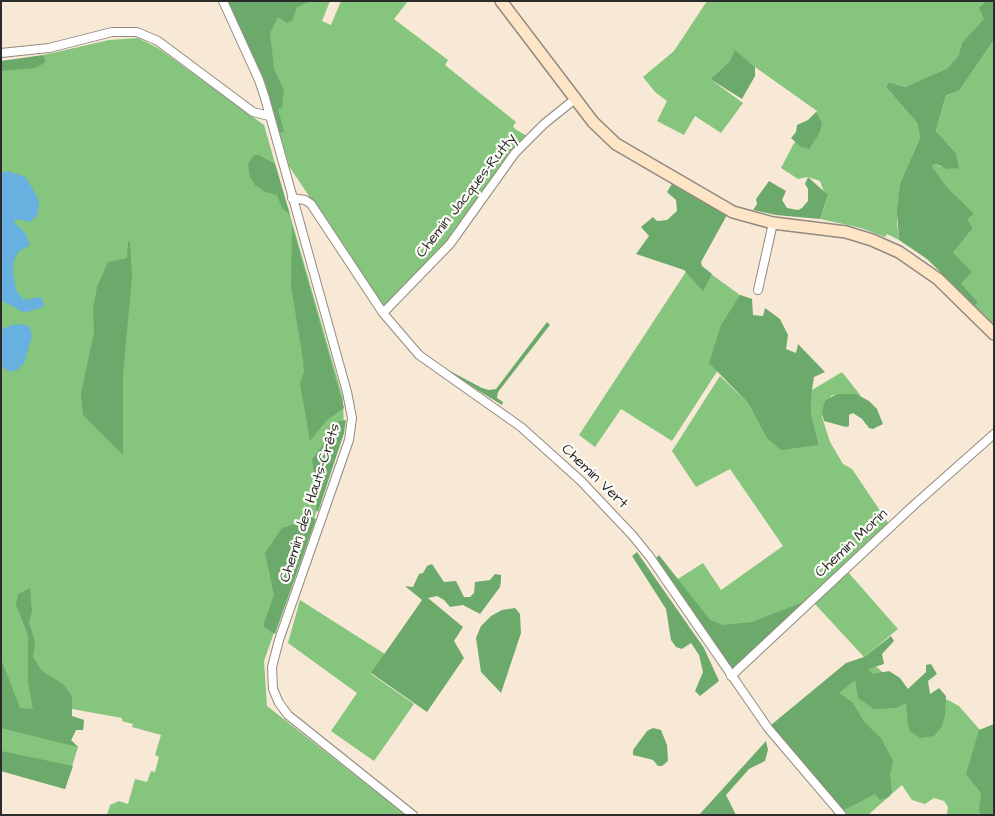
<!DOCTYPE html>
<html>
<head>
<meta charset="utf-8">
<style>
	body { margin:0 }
	#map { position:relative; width:995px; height:816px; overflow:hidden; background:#f8e9d6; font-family:"Architects Daughter",sans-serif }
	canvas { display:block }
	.frame { position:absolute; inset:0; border:2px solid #2b2b2b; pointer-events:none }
</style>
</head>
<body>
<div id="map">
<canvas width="995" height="816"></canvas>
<div class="frame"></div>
</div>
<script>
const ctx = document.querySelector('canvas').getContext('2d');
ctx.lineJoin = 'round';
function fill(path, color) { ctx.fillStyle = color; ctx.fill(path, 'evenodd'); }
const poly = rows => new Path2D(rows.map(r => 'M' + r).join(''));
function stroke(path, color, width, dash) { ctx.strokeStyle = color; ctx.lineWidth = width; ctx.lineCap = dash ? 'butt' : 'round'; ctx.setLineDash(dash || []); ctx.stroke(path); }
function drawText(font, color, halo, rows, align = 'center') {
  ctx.font = font + ' "Architects Daughter",sans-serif'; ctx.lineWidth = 4.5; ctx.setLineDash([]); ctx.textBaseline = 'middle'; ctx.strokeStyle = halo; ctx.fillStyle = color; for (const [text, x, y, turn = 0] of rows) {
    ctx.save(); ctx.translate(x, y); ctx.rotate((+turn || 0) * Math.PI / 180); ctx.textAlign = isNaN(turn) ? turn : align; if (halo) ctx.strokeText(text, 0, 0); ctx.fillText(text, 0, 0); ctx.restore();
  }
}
fill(poly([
	[228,1,330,1,322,21,331,25,341,1,408,1,394,19,448,60,445,65,516,122,513,126,515,129,527,136,500,166,471,212,436,257,386,305,382,306,289,166,264,79],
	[707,1,987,1,983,14,985,19,967,38,959,55,947,70,905,87,889,82,886,87,917,123,920,138,900,183,897,223,899,240,887,234,885,237,861,228,820,219,828,196,824,192,820,181,808,177,798,179,781,168,793,145,817,111,755,67,735,51,729,62,710,79,743,103,721,133,695,116,684,135,657,121,667,101,655,92,643,77,674,51],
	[138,38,158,48,264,125,343,398,344,433,264,661,267,706,406,815,107,815,110,805,119,801,128,804,135,779,147,782,151,771,155,772,159,757,155,755,161,735,132,727,133,724,122,721,122,718,72,709,72,717,84,720,83,730,76,730,71,740,78,747,65,789,1,771,1,61,26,59,109,40],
	[994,40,994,325,975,306,978,302,961,283,953,253,973,228,966,219,973,214,948,188,932,166,936,164,941,167,956,153,936,131,946,95,959,91],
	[693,261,740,295,752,299,751,319,672,441,621,409,595,447,579,435],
	[842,372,861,396,837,394,831,396,822,417,830,442,843,464,852,469,889,524,733,669,673,582,703,563,721,590,783,546,730,469,696,487,672,451,720,376,748,403,766,437,819,445,811,413,812,390],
	[848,572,898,629,864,657,814,603],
	[300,600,385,654,371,674,414,704,374,761,331,731,357,693,288,643],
	[866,658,908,694,948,700,959,706,994,746,994,815,947,815,948,807,944,801,934,798,925,804,912,800,902,785,868,815,848,815,777,733]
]), '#85c57d');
fill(poly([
	[228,1,311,1,297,7,292,21,287,23,278,17,270,33,274,69,284,90,282,108,278,109,284,132,280,133,264,79],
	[987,1,994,1,994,40,959,91,946,95,936,131,956,153,959,168,947,169,936,164,932,166,948,188,974,214,967,219,973,228,953,253,972,272,961,283,978,302,975,306,927,259,899,240,897,212,900,183,920,138,917,123,886,87,889,82,905,87,947,69,959,55,962,43,984,19,979,8],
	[735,50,755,67,755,76,742,99,710,79,729,62],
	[43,55,46,62,35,68,1,71,1,61],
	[816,112,822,123,820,132,809,149,801,147,791,138,796,132,797,125,808,120],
	[254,155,259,155,275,164,290,215,282,208,277,195,265,192,255,185,250,177,248,164],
	[808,177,828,195,820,219,776,215,753,210,757,204,756,199,769,181,786,191,782,200,787,208,798,210,802,208,808,201,808,189,805,184],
	[672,184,727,215,701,262,702,266,712,274,703,291,684,270,636,254,649,236,641,227,653,217,657,221,667,220,677,211,676,200,667,192],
	[292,225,344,408,327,420,310,441,300,383,304,372,303,360,291,285],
	[130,241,132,277,123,373,123,455,83,415,81,394,94,332,93,309,97,287,108,262,127,258,128,242],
	[740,295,752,299,753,315,763,316,765,308,780,319,788,335,786,349,796,353,798,344,825,372,814,377,812,390,811,413,819,445,781,450,766,437,748,403,709,363,721,325],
	[547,322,550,325,498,392,497,398,503,402,502,405,450,373,450,371,482,388,489,390,496,389],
	[837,394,856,394,869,401,877,409,883,424,873,429,869,428,862,419,853,413,849,415,849,426,846,427,824,421,822,413,824,404,826,400],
	[346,420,344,433,318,512,316,510,317,490,312,459,323,445,329,428,336,422],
	[307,516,316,519,275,634,264,627,264,623,274,595,265,553,282,528,302,522],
	[637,552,704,648,719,681,700,696,695,691,703,672,699,655,691,643,682,649,676,647,671,640,666,609,632,556],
	[659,555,710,620,723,625,752,622,806,601,733,669,656,558],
	[432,564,444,582,456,581,464,597,470,597,474,593,475,582,490,580,495,574,501,575,501,581,500,587,480,614,463,605,450,607,444,600,437,596,428,598,463,627,454,641,464,658,427,712,371,673,422,600,405,586,413,587,419,574,423,573,427,566],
	[30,588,32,611,29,622,35,642,33,657,42,671,63,684,70,693,72,697,72,716,84,720,83,730,76,730,71,740,78,747,1,728,1,659,20,708,33,709,28,683,28,635,16,605,18,594],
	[515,608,520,614,521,633,501,693,481,672,476,638,481,626,491,616,502,610],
	[891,636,894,641,882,654,884,664,868,669,873,674,889,671,900,678,908,689,926,672,926,665,931,664,937,674,928,681,930,694,939,688,946,696,945,715,942,726,934,736,920,738,910,731,908,726,906,703,896,708,874,709,858,698,855,680,839,693,853,703,864,722,881,738,893,761,890,775,892,792,889,797,880,800,875,794,844,810,771,725,846,663,864,657],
	[994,724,994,815,982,815,979,812,981,793,966,774,979,730],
	[653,728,661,730,667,745,668,761,662,766,658,766,653,760,633,755,633,750,647,731],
	[766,741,768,750,765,761,749,769,726,795,736,815,699,815],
	[1,751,73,766,65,789,1,771]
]), '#6caa6c');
fill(poly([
	[7,171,26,177,39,201,38,214,30,222,16,219,14,222,25,233,30,245,19,251,14,260,13,271,16,290,24,300,41,297,44,304,43,307,31,311,23,312,1,300,1,173],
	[16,324,29,326,32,336,24,363,17,370,10,372,1,366,1,329]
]), '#68b0df');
const street = poly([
	[223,1,259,80,265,98,347,392,352,418,349,440,279,640,272,667,273,689,279,703,288,715,413,815],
	[1,53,49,48,112,32,137,32,158,41,253,112,269,116],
	[292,198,305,200,311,204,383,313,419,355,521,427,581,481,633,536,650,557,768,728,842,815],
	[758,290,773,223],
	[383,313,450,244,515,153,544,124,575,99],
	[731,676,914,505,994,434]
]);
const secondary = poly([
	[501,1,593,122,616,144,733,212,773,223,846,232,872,240,899,252,938,279,994,334]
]);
stroke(street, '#928a80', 10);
stroke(secondary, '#928a80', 14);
stroke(street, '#fff', 8);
stroke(secondary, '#fde5c5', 11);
drawText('15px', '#2b2b2b', '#fdfcf7', [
	["Chemin Jacques-Rutty",467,196,-52],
	["Chemin Vert",594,477,44],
	["Chemin des Hauts-Crêts",311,503,-72],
	["Chemin Morin",852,544,-43]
]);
</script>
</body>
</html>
